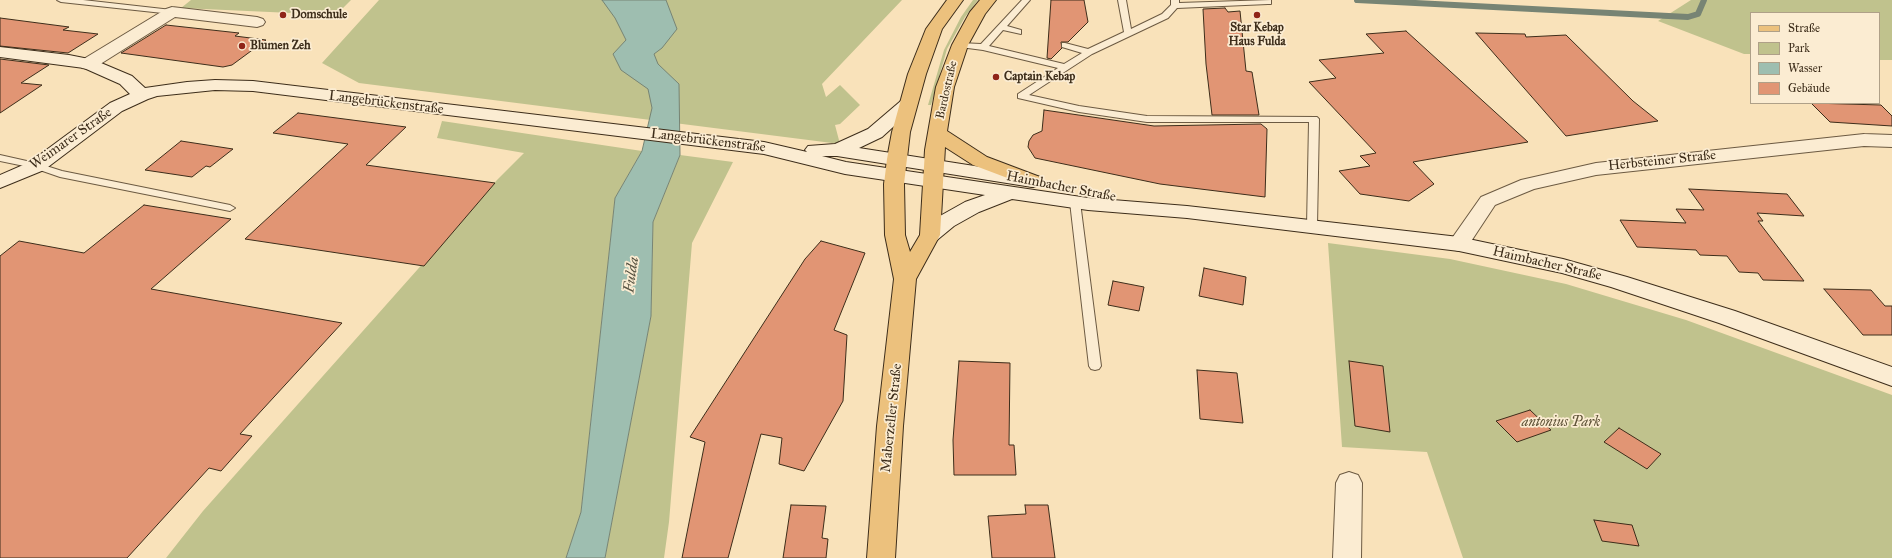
<!DOCTYPE html>
<html>
<head>
<meta charset="utf-8">
<style>
	body { margin:0 }
	#map { position:relative; width:1892px; height:558px; overflow:hidden; background:#f9e2ba; font-family:"IM FELL Great Primer",serif }
	canvas { display:block }
	.legend { position:absolute; left:1750px; top:12px; width:130px; height:92px; box-sizing:border-box; background:#fbecd2; border:1px solid #afa088; margin:0; padding:5px 7px; list-style:none; font-size:12px; color:#3d2d1a }
	.legend li { display:flex; align-items:center; gap:8px; height:20px }
	.legend b { width:20px; border:1px solid #afa088 }
</style>
</head>
<body>
<div id="map">
<canvas width="1892" height="558"></canvas>
<ul class="legend">
<li><b style="height:5px;background:#ecc17d"></b>Straße</li>
<li><b style="height:11px;background:#c0c28d"></b>Park</li>
<li><b style="height:11px;background:#9ebeb0"></b>Wasser</li>
<li><b style="height:11px;background:#e19574"></b>Gebäude</li>
</ul>
</div>
<script>
const ctx = document.querySelector('canvas').getContext('2d');
ctx.lineJoin = 'round';
function fill(path, color) { ctx.fillStyle = color; ctx.fill(path, 'evenodd'); }
const poly = rows => new Path2D(rows.map(r => 'M' + r).join(''));
function stroke(path, color, width, dash) { ctx.strokeStyle = color; ctx.lineWidth = width; ctx.lineCap = dash ? 'butt' : 'round'; ctx.setLineDash(dash || []); ctx.stroke(path); }
function drawText(font, color, halo, rows, align = 'center') {
  ctx.font = font + ' "IM FELL Great Primer",serif'; ctx.lineWidth = 3.5; ctx.setLineDash([]); ctx.textBaseline = 'middle'; ctx.strokeStyle = halo; ctx.fillStyle = color; for (const [text, x, y, turn = 0] of rows) {
    ctx.save(); ctx.translate(x, y); ctx.rotate((+turn || 0) * Math.PI / 180); ctx.textAlign = isNaN(turn) ? turn : align; if (halo) ctx.strokeText(text, 0, 0); ctx.fillText(text, 0, 0); ctx.restore();
  }
}
fill(poly([
	[191,0,351,0,336,15,181,8],
	[379,0,902,0,822,84,826,97,840,85,860,105,840,124,835,125,840,144,359,83,322,63],
	[973,0,978,0,965,17,947,49,931,105,928,105,944,50,961,17],
	[1691,0,1892,0,1892,60,1879,60,1879,13,1751,13,1751,54,1744,54,1658,21],
	[442,121,642,151,615,198,581,512,566,558,166,558,203,511,497,180,524,153,437,138],
	[680,155,733,162,692,243,669,522,664,558,605,558,651,316,653,222],
	[1328,243,1450,259,1566,284,1686,320,1892,395,1892,558,1463,558,1427,452,1342,447]
]), '#c0c28d');
const water = poly([
	[602,0,666,0,677,29,662,48,654,54,658,64,679,84,680,155,653,222,651,316,605,558,566,558,581,512,615,198,642,151,652,108,648,89,621,70,613,54,626,40,615,18,602,0]
]);
fill(water, '#9ebeb0');
stroke(water, '#778474', 1);
stroke(poly([
	[1357,0,1688,17,1698,14,1704,0]
]), '#778474', 6);
const building = poly([
	[1051,0,1084,0,1088,22,1068,42,1061,42,1062,48,1051,59,1047,58,1051,0],
	[1225,8,1228,12,1240,11,1246,71,1252,72,1259,115,1212,115,1206,64,1203,9,1225,8],
	[0,18,69,27,63,30,98,34,68,53,0,46,0,18],
	[166,25,239,33,235,36,266,40,232,65,223,67,121,53,166,25],
	[1406,31,1528,142,1413,162,1434,184,1409,201,1360,194,1339,171,1370,166,1360,156,1376,153,1309,82,1336,78,1319,60,1384,53,1366,34,1406,31],
	[1476,33,1525,34,1526,37,1566,35,1633,101,1658,121,1566,136,1476,33],
	[0,59,49,65,21,83,42,85,0,113,0,59],
	[1811,103,1881,105,1892,116,1892,126,1830,122,1811,103],
	[1044,110,1154,126,1261,124,1267,129,1265,197,1160,184,1035,158,1028,147,1029,141,1033,135,1042,131,1044,110],
	[298,113,406,127,366,165,495,183,424,266,245,239,348,144,273,133,298,113],
	[181,141,233,149,210,167,206,166,192,177,145,170,181,141],
	[1689,189,1787,194,1804,216,1757,213,1763,221,1758,221,1804,281,1763,280,1758,273,1739,272,1727,256,1700,255,1696,250,1637,247,1620,220,1686,223,1676,209,1704,210,1689,189],
	[144,205,231,219,151,289,342,323,240,434,252,436,221,471,209,468,127,558,0,558,0,256,19,241,84,253,144,205],
	[821,241,865,253,834,330,847,335,843,401,804,471,779,464,782,438,761,434,728,558,682,558,705,442,690,437,805,259,821,241],
	[1204,268,1246,277,1243,305,1199,296,1204,268],
	[1113,281,1144,287,1139,311,1108,305,1113,281],
	[1824,289,1871,290,1885,306,1892,306,1892,335,1863,335,1824,289],
	[959,361,1010,363,1009,445,1014,445,1016,475,954,475,953,440,959,361],
	[1349,361,1383,366,1390,432,1355,426,1349,361],
	[1197,370,1237,373,1243,423,1200,419,1197,370],
	[1530,410,1551,430,1517,442,1496,421,1530,410],
	[1619,428,1661,454,1647,469,1604,442,1619,428],
	[791,505,826,506,822,538,828,539,826,558,783,558,791,505],
	[1025,505,1048,505,1055,558,992,558,988,516,1026,514,1025,505],
	[1594,520,1632,525,1639,546,1602,541,1594,520]
]);
fill(building, '#e19574');
stroke(building, '#3d2d1a', 1);
const lane = poly([
	[57,0,83,0,172,10,176,12,172,14,61,2,57,0],
	[1022,0,1030,0,1007,26,1021,30,1021,34,1003,30,989,46,1064,64,1082,53,1062,47,1062,43,1065,43,1088,49,1124,32,1118,0,1126,0,1131,29,1162,14,1171,5,1171,0,1179,0,1179,3,1271,0,1271,4,1268,4,1177,8,1168,18,1092,54,1029,95,1079,106,1147,116,1317,117,1319,119,1317,226,1316,228,1312,229,1307,226,1309,122,1147,122,1079,112,1018,98,1018,94,1058,68,983,50,960,47,956,45,960,43,981,44,1022,0],
	[0,155,40,164,62,171,230,205,235,208,230,211,60,177,34,168,0,161,0,155],
	[1075,199,1080,202,1101,366,1099,369,1095,370,1091,369,1089,366,1070,202,1075,199]
]);
const street = poly([
	[172,7,257,17,263,19,265,22,263,25,257,27,175,17,94,68,88,69,82,68,79,64,82,60,166,9,172,7],
	[1864,134,1892,135,1892,147,1864,146,1596,175,1534,189,1495,205,1466,249,1459,251,1452,249,1448,244,1481,197,1521,180,1596,163,1864,134],
	[1349,472,1358,475,1362,483,1361,558,1333,558,1336,483,1340,475,1349,472]
]);
const secondary = poly([
	[0,47,69,55,94,60,132,76,145,88,187,82,215,80,253,81,764,142,807,152,805,150,808,146,835,144,868,129,902,100,908,99,914,100,917,104,914,108,882,137,859,148,1032,175,1039,177,1042,181,1039,185,1032,187,837,156,822,156,846,162,1088,198,1187,206,1459,237,1563,259,1627,277,1735,311,1892,367,1892,386,1719,323,1611,287,1562,273,1459,251,1187,218,1088,210,1012,199,979,212,954,226,937,240,930,242,923,240,920,235,923,230,940,216,965,202,985,195,845,174,764,154,253,91,215,90,157,96,148,99,122,111,44,170,0,188,0,175,30,162,110,103,130,94,120,84,84,68,0,57,0,47]
]);
const primary = poly([
	[947,0,963,0,942,29,926,74,910,132,904,184,905,235,910,252,920,235,925,150,936,87,952,45,970,12,980,0,996,0,985,14,968,45,954,87,947,131,987,157,1040,177,1043,181,1040,185,1033,187,1026,185,973,165,945,147,940,235,916,279,903,426,895,558,867,558,877,426,894,279,885,235,884,184,887,159,892,132,908,74,926,29,947,0]
]);
stroke(lane, '#6c5a42', 2);
stroke(street, '#6c5a42', 2);
stroke(secondary, '#3d2d1a', 2);
stroke(primary, '#3d2d1a', 2);
fill(lane, '#fbecd2');
fill(street, '#fbecd2');
fill(secondary, '#fbecd2');
fill(primary, '#ecc17d');
for (const [x, y, r, color] of [
	[283,15,4,"#8f2418"],
	[1257,15,4,"#8f2418"],
	[242,46,4,"#8f2418"],
	[996,77,4,"#8f2418"]
]) { const dot = new Path2D(); dot.arc(x, y, r, 0, 2 * Math.PI); ctx.fillStyle = color; ctx.fill(dot); stroke(dot, '#fbecd2', 1.5); }
drawText('bold 12px', '#3d2d1a', '#fbecd2', [
	["Domschule",291,15],
	["Star Kebap",1257,28,"center"],
	["Haus Fulda",1257,42,"center"],
	["Blumen Zeh",250,46],
	["Captain Kebap",1004,77]
], 'left');
drawText('12px', '#3d2d1a', '#fbecd2', [
	["Bardostraße",947,90,-77]
]);
drawText('14px', '#3d2d1a', '#fbecd2', [
	["Langebrückenstraße",386,103,7],
	["Weimarer Straße",71,139,-35],
	["Langebrückenstraße",708,141,7],
	["Herbsteiner Straße",1662,161,-6],
	["Haimbacher Straße",1061,187,11],
	["Haimbacher Straße",1547,264,13],
	["Maberzeller Straße",892,418,-84]
]);
drawText('italic 14px', '#5e5237', '#fbecd2', [
	["antonius Park",1561,423]
]);
drawText('italic 15px', '#555140', '#fbecd2', [
	["Fulda",632,275,-82]
]);
</script>
</body>
</html>
